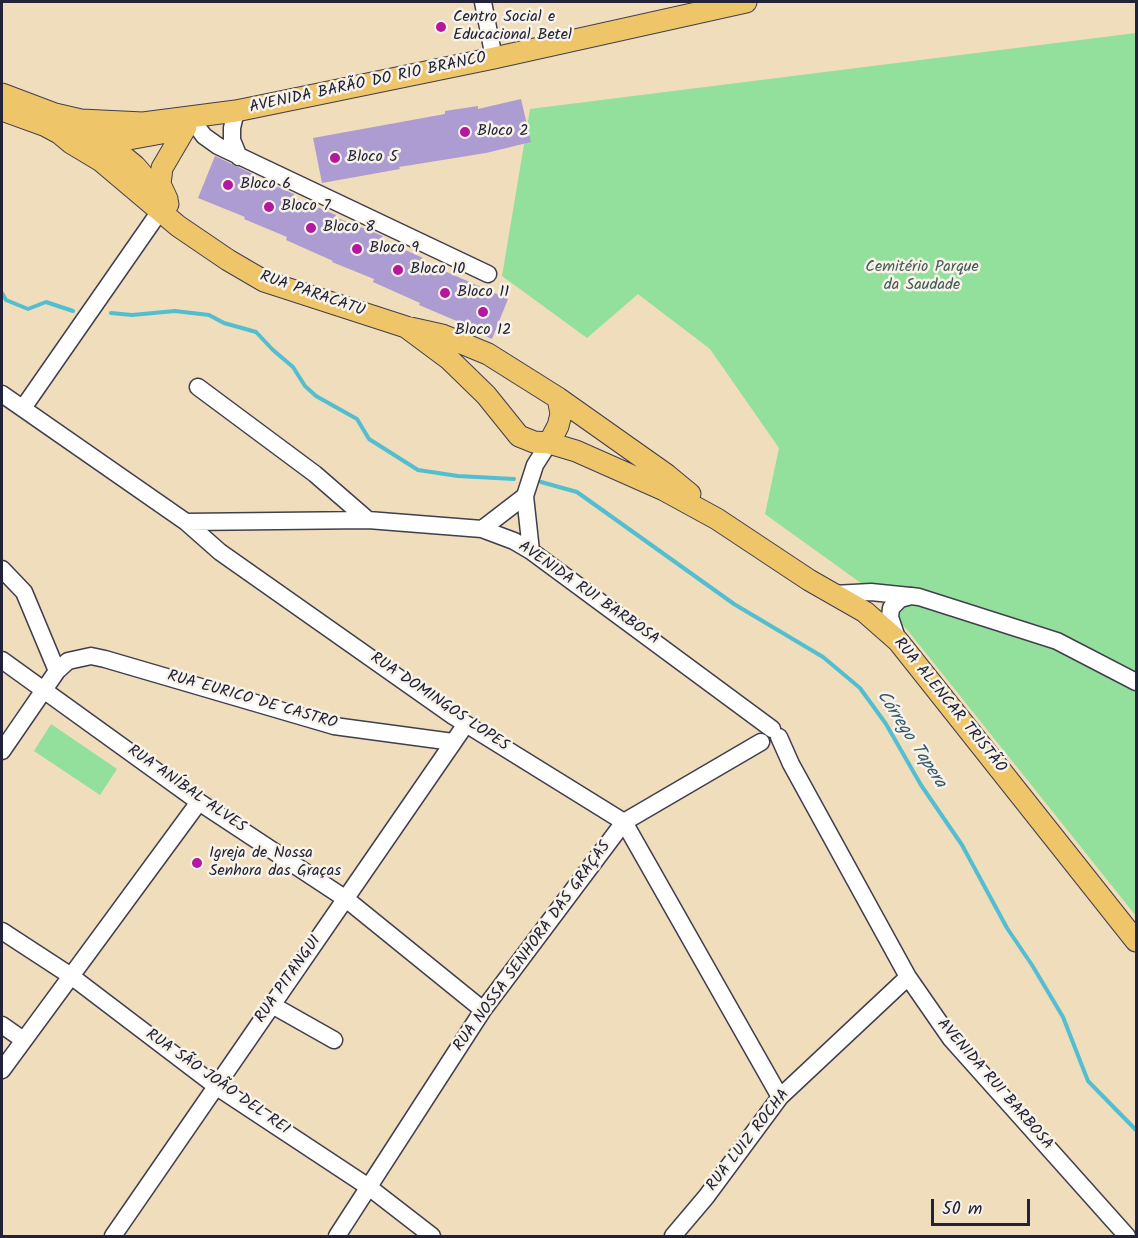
<!DOCTYPE html>
<html>
<head>
<meta charset="utf-8">
<style>
	body { margin:0 }
	#map { position:relative; width:1138px; height:1238px; overflow:hidden; background:#efddbb; font-family:Kalam,sans-serif }
	canvas { display:block }
	.frame { position:absolute; inset:0; border:3px solid #22223b; pointer-events:none }
	.scale { position:absolute; left:931px; top:1199px; width:99px; height:27px; box-sizing:border-box; border:3px solid #22223b; border-top:0; padding-left:8px; font-size:18px; line-height:21px; white-space:nowrap; color:#22223b; -webkit-text-stroke:4px #f7f3e8; paint-order:stroke }
</style>
</head>
<body>
<div id="map">
<canvas width="1138" height="1238"></canvas>
<div class="frame"></div>
<div class="scale">50 m</div>
</div>
<script>
const ctx = document.querySelector('canvas').getContext('2d');
ctx.lineJoin = 'round';
function fill(path, color) { ctx.fillStyle = color; ctx.fill(path, 'evenodd'); }
const poly = rows => new Path2D(rows.map(r => 'M' + r).join(''));
function stroke(path, color, width, dash) { ctx.strokeStyle = color; ctx.lineWidth = width; ctx.lineCap = dash ? 'butt' : 'round'; ctx.setLineDash(dash || []); ctx.stroke(path); }
function drawText(font, color, halo, rows, align = 'center') {
  ctx.font = font + ' Kalam,sans-serif'; ctx.lineWidth = 5; ctx.setLineDash([]); ctx.textBaseline = 'middle'; ctx.strokeStyle = halo; ctx.fillStyle = color; for (const [text, x, y, turn = 0] of rows) {
    ctx.save(); ctx.translate(x, y); ctx.rotate((+turn || 0) * Math.PI / 180); ctx.textAlign = isNaN(turn) ? turn : align; if (halo) ctx.strokeText(text, 0, 0); ctx.fillText(text, 0, 0); ctx.restore();
  }
}
fill(poly([
	[1136,33,1136,916,909,632,872,591,765,514,779,448,710,349,638,294,587,338,502,276,530,109],
	[51,724,117,769,100,795,34,751]
]), '#93df9c');
stroke(poly([
	[2,293,6,300,28,309,46,302,73,311],
	[111,313,132,315,175,311,209,315,224,323,256,332,273,350,293,367,305,386,316,396,357,419,369,439,418,470,458,476,514,479],
	[541,482,577,492,734,604,823,657,860,688,886,724,921,785,962,845,1007,928,1032,965,1063,1017,1088,1081,1136,1130]
]), '#54bed1', 4);
fill(poly([
	[521,99,531,142,486,153,399,167,400,169,322,183,313,138,445,114,445,111,478,106,478,109],
	[215,156,255,175,255,177,294,194,293,197,336,215,335,217,383,236,381,239,423,258,422,261,508,299,492,339,458,325,459,322,419,305,420,303,373,282,374,279,332,262,333,261,286,240,287,237,244,219,245,217,198,198]
]), '#ac9cd2');
const minor = poly([
	[483,2,494,58],
	[236,111,232,128,232,140,239,157],
	[195,124,204,136,218,146,488,274],
	[198,387,315,474,368,520],
	[2,394,186,522,220,552,453,716,624,822,780,1097],
	[23,408,160,211],
	[186,522,368,520,482,529,514,541,531,551,772,729],
	[482,529,525,496],
	[531,551,525,496,535,465,549,443],
	[2,569,24,592,57,671],
	[834,594,871,592,910,596],
	[898,641,890,617,891,608,900,599,911,596,919,597,1057,641,1136,682],
	[2,660,199,802,346,899,483,1010],
	[779,737,791,764,908,977,951,1039,1127,1236],
	[2,751,57,671,68,661,91,656,105,659,334,726,453,742],
	[2,931,71,976,217,1087,370,1188,432,1236],
	[272,1005,334,1040],
	[2,1025,22,1039],
	[2,1070,199,802],
	[113,1236,466,724],
	[337,1236,483,1010,624,822,761,742],
	[673,1236,706,1197,780,1097,908,977]
]);
const major = poly([
	[2,94,55,114,107,143,135,166,168,204],
	[2,110,46,126,59,133,71,143,101,161,178,226,228,260,264,281,406,327,442,335,488,354,558,398,667,475,690,494],
	[55,114,81,120,143,123,236,111,494,58,746,2],
	[100,143,107,143,167,132],
	[167,199,160,184,162,168,186,127],
	[406,327,449,359,486,395,519,436,534,442,549,443,576,451,664,490,717,519,809,580,865,612,898,641,1136,941],
	[549,443,558,426,561,414,558,398]
]);
stroke(minor, '#413e4e', 19);
stroke(major, '#413e4e', 23);
stroke(minor, '#fff', 16);
stroke(major, '#eec569', 21);
for (const [x, y, r, color] of [
	[441,27,6,"#b5179e"],
	[465,132,6,"#b5179e"],
	[335,158,6,"#b5179e"],
	[228,185,6,"#b5179e"],
	[269,207,6,"#b5179e"],
	[311,228,6,"#b5179e"],
	[357,249,6,"#b5179e"],
	[398,270,6,"#b5179e"],
	[445,293,6,"#b5179e"],
	[483,312,6,"#b5179e"],
	[197,863,6,"#b5179e"]
]) { const dot = new Path2D(); dot.arc(x, y, r, 0, 2 * Math.PI); ctx.fillStyle = color; ctx.fill(dot); stroke(dot, '#f7f3e8', 2); }
drawText('16px', '#22223b', '#f7f3e8', [
	["Centro Social e",453,18],
	["Educacional Betel",453,36],
	["Bloco 2",477,132],
	["Bloco 5",347,158],
	["Bloco 6",240,185],
	["Bloco 7",281,207],
	["Bloco 8",323,228],
	["Bloco 9",369,249],
	["Bloco 10",410,270],
	["Bloco 11",457,293],
	["Bloco 12",483,331,"center"],
	["Igreja de Nossa",209,854],
	["Senhora das Graças",209,872]
], 'left');
drawText('16px', '#22223b', '#f7f3e8', [
	["AVENIDA BARÃO DO RIO BRANCO",368,84,-12],
	["RUA PARACATU",312,295,19],
	["AVENIDA RUI BARBOSA",588,594,35],
	["RUA EURICO DE CASTRO",252,701,16],
	["RUA DOMINGOS LOPES",439,703,34],
	["RUA ALENCAR TRISTÃO",949,706,51],
	["RUA ANÍBAL ALVES",186,790,35],
	["RUA NOSSA SENHORA DAS GRAÇAS",533,947,-54],
	["RUA PITANGUI",289,980,-55],
	["RUA SÃO JOÃO DEL REI",217,1083,35],
	["AVENIDA RUI BARBOSA",994,1085,49],
	["RUA LUIZ ROCHA",749,1141,-52]
]);
drawText('16px', '#445b58', '#f7f3e8', [
	["Cemitério Parque",922,268],
	["da Saudade",922,286]
]);
drawText('italic 18px', '#345970', '#f7f3e8', [
	["Córrego Tapera",910,740,57]
]);
</script>
</body>
</html>
